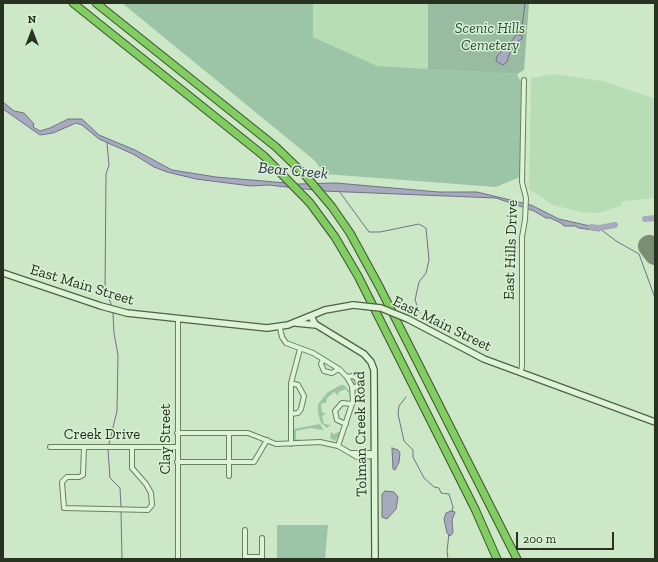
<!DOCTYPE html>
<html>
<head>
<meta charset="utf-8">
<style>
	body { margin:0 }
	#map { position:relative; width:658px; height:562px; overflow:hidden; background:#cce8c6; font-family:"Zilla Slab",serif }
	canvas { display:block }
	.frame { position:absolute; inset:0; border:4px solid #273320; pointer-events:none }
	.north { position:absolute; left:12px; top:12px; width:40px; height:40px; -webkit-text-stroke:3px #d9f1d5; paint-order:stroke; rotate:0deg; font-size:11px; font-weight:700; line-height:16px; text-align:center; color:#273320 }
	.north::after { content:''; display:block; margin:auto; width:14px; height:18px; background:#273320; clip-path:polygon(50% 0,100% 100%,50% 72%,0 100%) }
	.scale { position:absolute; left:516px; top:532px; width:98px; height:18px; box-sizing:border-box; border:2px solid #273320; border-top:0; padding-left:5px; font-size:12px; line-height:14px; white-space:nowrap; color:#273320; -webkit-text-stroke:3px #d9f1d5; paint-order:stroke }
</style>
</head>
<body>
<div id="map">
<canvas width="658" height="562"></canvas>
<div class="frame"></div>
<div class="north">N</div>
<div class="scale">200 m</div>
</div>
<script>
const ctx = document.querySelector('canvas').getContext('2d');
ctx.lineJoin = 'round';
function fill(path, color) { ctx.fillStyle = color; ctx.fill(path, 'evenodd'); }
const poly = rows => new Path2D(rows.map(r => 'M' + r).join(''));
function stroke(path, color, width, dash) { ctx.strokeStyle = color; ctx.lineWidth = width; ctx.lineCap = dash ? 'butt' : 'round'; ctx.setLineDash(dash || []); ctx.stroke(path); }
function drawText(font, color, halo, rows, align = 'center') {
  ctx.font = font + ' "Zilla Slab",serif'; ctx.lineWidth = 3; ctx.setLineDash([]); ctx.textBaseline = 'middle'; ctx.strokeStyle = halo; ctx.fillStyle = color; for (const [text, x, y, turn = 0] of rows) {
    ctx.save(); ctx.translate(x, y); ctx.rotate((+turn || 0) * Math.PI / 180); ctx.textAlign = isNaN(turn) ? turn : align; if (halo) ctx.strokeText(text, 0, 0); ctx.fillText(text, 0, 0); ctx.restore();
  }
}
fill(poly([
	[313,3,428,3,428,69,377,66,313,37],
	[553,74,603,81,655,99,655,198,623,201,621,206,597,213,581,212,553,205,529,189,531,78]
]), '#b6ddb4');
fill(poly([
	[122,3,313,3,313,37,377,66,517,74,521,82,520,177,496,187,325,174,314,160],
	[341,385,344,385,350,392,348,393,346,389,338,392,339,396,334,392,327,398,326,403,322,403,321,405,322,412,326,414,322,416,324,424,331,425,327,428,321,423,318,413,318,404,328,392],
	[320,424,324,430,310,428,296,431,296,440,300,439,300,441,294,441,294,429],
	[331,432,334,434,338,432,340,433,335,441,330,438],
	[277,525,328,525,325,559,277,559]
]), '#9bc5a6');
fill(poly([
	[428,3,529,3,524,70,517,74,428,69]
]), '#99bba2');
const water = poly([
	[516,35,522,35,522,39,518,41,510,52,507,62,503,65,499,63,496,61,497,56,508,46,516,35],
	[3,102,14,111,24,113,34,124,33,127,40,131,50,128,68,119,82,119,99,135,135,150,172,170,216,177,298,184,336,183,439,192,477,192,531,205,559,219,590,226,599,226,600,231,579,228,575,226,564,226,561,223,550,218,546,218,534,211,496,198,323,191,268,185,251,186,196,179,167,172,154,167,133,154,99,139,82,125,76,123,53,133,40,135,3,109,3,102],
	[392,448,398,450,400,453,399,462,395,470,393,469,392,448],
	[385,491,394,492,398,497,396,509,387,519,382,517,382,494,385,491],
	[451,511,455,512,452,520,453,533,450,536,447,533,444,519,446,513,451,511]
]);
fill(water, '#a7aabd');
stroke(water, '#6f728a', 1);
stroke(poly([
	[521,35,525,3],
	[107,143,109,165,106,174,105,290,112,306],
	[339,191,369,232,380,232,419,224,426,228,429,260,426,273,419,282,415,300,420,313],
	[599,228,616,241,639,254,655,298],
	[406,397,399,406,398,414,404,441,413,450,413,457,424,478,434,487,439,488,441,493,449,494,453,507,452,511],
	[109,444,117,411,118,355,114,333,113,313],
	[108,450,110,478,120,488,121,507],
	[121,512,122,559],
	[448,559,447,551,449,534]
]), '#6f728a', 1);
stroke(poly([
	[645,219,655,218],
	[591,227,599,228,615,225]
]), '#a7aabd', 6);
stroke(poly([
	[650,247,655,243]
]), '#7a8e73', 9);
stroke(poly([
	[649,246,655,254]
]), '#7a8e73', 22);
const street = poly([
	[178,318,178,559],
	[280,328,282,337,286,343,313,353,339,369,347,377,352,386,353,401,338,446],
	[323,359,321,364,324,371,332,373,339,369],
	[521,372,522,365,522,237,525,220,526,198,522,182,524,80],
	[347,377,353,376,357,379,358,385,353,389],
	[291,414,298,413,301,409,304,396,298,385,291,383],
	[346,424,337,420,335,411,342,403,352,404],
	[177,433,248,433,276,444,320,442,338,446,357,457,375,456],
	[229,433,229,476],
	[291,444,291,383,300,349],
	[50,447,177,447],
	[84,447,83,475,79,477,67,477,62,482,64,508,148,510,152,505,151,493,146,484,132,468,132,447],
	[351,453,375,453],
	[177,462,254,462,267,440],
	[245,557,262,557],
	[245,559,245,530],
	[262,559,262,538]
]);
const secondary = poly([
	[3,273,101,306,127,313,267,328,288,325,325,310,353,305],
	[311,316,315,324,364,354,371,362,374,370,375,559],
	[408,319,484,359,655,422],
	[296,323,316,325]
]);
const highway = poly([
	[73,3,264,156,310,203,335,237,358,276,475,509,497,559],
	[96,3,276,147,305,175,332,207,350,233,379,286,517,559]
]);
stroke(street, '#6a815e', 6);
stroke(secondary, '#4e6341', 8);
stroke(highway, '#3e5032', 9);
stroke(street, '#ddf4d8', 4);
stroke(secondary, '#ddf4d8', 5.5);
stroke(highway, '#82cd61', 7);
const secondaryBridge = poly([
	[353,305,381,308,408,319]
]);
stroke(secondaryBridge, '#4e6341', 8, []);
stroke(secondaryBridge, '#ddf4d8', 5.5);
drawText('italic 15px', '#294d37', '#d9f1d5', [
	["Scenic Hills",490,29],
	["Cemetery",490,46]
]);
drawText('15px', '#273320', '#d9f1d5', [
	["East Hills Drive",511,250,-88],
	["East Main Street",82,285,17],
	["East Main Street",442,324,26],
	["Tolman Creek Road",361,434,-91],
	["Creek Drive",102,435],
	["Clay Street",166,439,-90]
]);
drawText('italic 16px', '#333151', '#d9f1d5', [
	["Bear Creek",293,171,5]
]);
</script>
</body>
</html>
